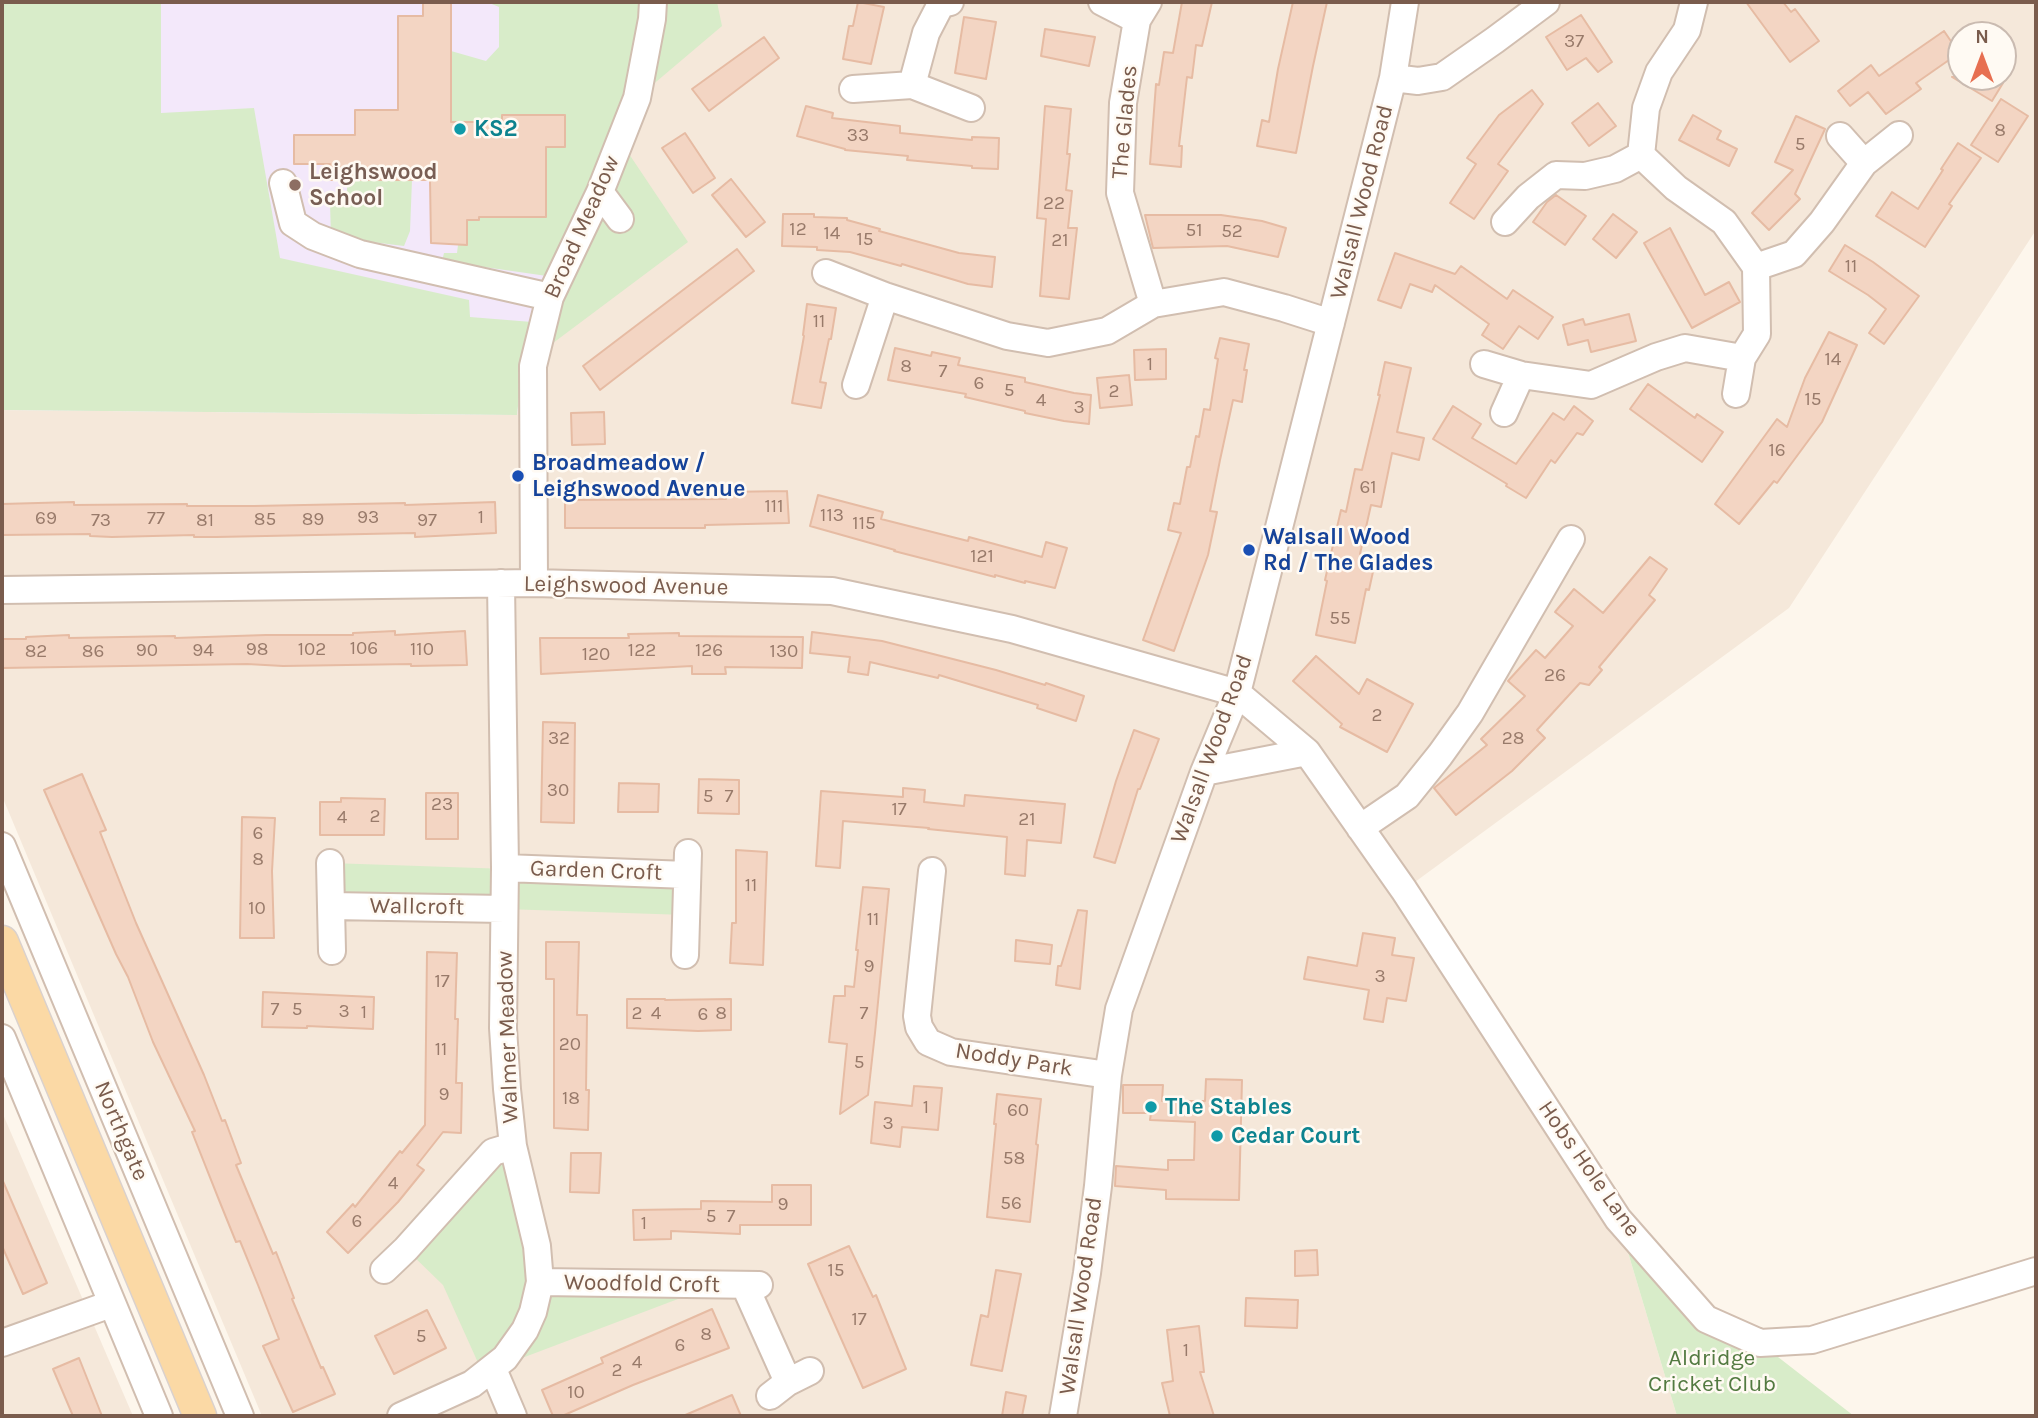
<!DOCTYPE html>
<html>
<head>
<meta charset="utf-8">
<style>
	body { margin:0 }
	#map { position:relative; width:2038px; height:1418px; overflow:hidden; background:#fdf6ec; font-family:Karla,sans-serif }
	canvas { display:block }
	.frame { position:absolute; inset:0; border:4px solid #7a5c4d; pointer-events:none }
	.north { position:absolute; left:1947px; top:21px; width:70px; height:70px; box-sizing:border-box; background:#fffaf3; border:2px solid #cabbb1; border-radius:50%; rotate:0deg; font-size:19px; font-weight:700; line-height:28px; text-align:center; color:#7a5c4d }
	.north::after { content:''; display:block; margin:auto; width:24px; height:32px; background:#e76f51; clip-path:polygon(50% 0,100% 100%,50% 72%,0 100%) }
</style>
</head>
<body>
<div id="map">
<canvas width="2038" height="1418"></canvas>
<div class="frame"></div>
<div class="north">N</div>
</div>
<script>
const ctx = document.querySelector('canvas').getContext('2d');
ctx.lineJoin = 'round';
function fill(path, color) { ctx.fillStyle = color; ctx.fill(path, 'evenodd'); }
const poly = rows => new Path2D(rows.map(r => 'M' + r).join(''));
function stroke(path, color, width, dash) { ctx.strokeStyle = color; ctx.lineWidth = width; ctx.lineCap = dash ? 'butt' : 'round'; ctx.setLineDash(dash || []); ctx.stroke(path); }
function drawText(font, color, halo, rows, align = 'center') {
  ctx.font = font + ' Karla,sans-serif'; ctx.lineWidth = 5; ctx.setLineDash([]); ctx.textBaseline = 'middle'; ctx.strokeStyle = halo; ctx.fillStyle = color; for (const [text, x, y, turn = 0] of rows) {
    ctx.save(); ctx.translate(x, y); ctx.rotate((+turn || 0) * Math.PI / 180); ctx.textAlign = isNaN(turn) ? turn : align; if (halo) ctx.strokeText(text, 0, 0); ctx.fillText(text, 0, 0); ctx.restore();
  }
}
fill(poly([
	[641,2,2036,2,2036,230,1789,608,1404,890,1618,1219,1677,1416,262,1416,2,796,2,410,517,415,522,370],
	[1961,35,2003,35,2003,77,1961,77],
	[2,1112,133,1416,2,1416]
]), '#f5e8da');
fill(poly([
	[2,2,641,2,547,276,522,370,517,415,2,410]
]), '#f3e8fa');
fill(poly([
	[2,2,161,2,161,113,254,108,280,258,469,300,470,317,532,322,522,370,517,415,2,410],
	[487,2,641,2,629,94,547,276,442,261,444,253,457,253,458,245,467,245,467,220,479,219,479,173,546,147,565,147,565,115,502,115,502,122,451,122,451,51,486,61,499,47,499,7],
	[653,2,717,2,722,26,637,98],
	[625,148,688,242,545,349,555,302],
	[347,180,412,180,410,231,404,246,331,237,330,203,347,203],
	[330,863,687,875,686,915,504,909,331,906],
	[513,1146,540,1282,715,1285,493,1369,484,1376,443,1285,406,1249],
	[1618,1219,1706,1319,1760,1343,1854,1416,1677,1416]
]), '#d8ecc9');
const building = poly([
	[858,2,884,7,871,64,843,59,849,26,853,26,858,2],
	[1182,2,1212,2,1202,46,1196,45,1192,78,1187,77,1179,146,1182,146,1181,167,1150,164,1156,84,1159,85,1164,52,1173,53,1182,2],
	[1293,2,1327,2,1313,66,1296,153,1257,146,1262,120,1269,122,1278,69,1293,2],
	[1746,2,1783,2,1791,12,1795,9,1819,41,1790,62,1746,2],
	[423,3,451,3,451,122,502,122,502,115,565,115,565,147,546,147,546,217,479,217,479,220,467,220,467,245,431,243,430,180,330,180,330,164,294,164,294,135,355,135,355,110,398,110,398,16,423,16,423,3],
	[1581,15,1612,62,1598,72,1586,58,1567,70,1546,37,1581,15],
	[964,17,996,22,986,79,955,73,964,17],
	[1045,29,1095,37,1089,66,1041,56,1045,29],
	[1944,31,1959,53,1916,83,1921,89,1886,114,1868,92,1850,106,1838,91,1871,65,1879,76,1944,31],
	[764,37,779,58,709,111,692,89,764,37],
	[1952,77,1993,77,2003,83,1992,101,1952,77],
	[1532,90,1543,104,1498,164,1508,171,1474,219,1450,203,1476,164,1467,158,1499,115,1532,90],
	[2001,99,2028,116,1998,162,1971,145,2001,99],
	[1598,103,1616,126,1589,146,1572,123,1598,103],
	[806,106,833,113,832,118,900,126,900,133,972,140,972,137,999,138,998,169,972,168,972,166,907,160,908,156,845,150,845,149,797,136,806,106],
	[1045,106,1071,109,1067,154,1070,154,1066,190,1072,191,1068,228,1077,228,1069,299,1040,296,1046,219,1037,218,1045,106],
	[1693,115,1721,131,1717,139,1737,149,1729,166,1679,140,1693,115],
	[1796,116,1825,129,1795,194,1800,199,1769,230,1752,213,1793,170,1775,162,1796,116],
	[685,133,715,178,693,193,662,148,685,133],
	[1958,143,1981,158,1949,204,1952,206,1925,247,1876,216,1892,192,1918,209,1943,170,1941,169,1958,143],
	[731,179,765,222,746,237,712,195,731,179],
	[1556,195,1586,216,1565,245,1533,222,1547,202,1556,195],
	[783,214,814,214,814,217,847,218,847,220,880,229,879,231,959,253,995,257,992,287,968,284,902,264,901,266,850,252,817,250,817,247,782,246,783,214],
	[1613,214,1637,232,1616,258,1593,239,1613,214],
	[1145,215,1221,215,1262,221,1286,228,1278,257,1227,246,1153,248,1145,215],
	[1670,228,1705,295,1729,282,1740,302,1692,328,1644,243,1670,228],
	[1845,245,1873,262,1919,296,1884,344,1869,333,1886,309,1868,295,1829,271,1845,245],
	[737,249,754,271,600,390,583,366,737,249],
	[1395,253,1455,274,1461,266,1507,299,1513,290,1553,317,1538,339,1519,326,1503,349,1482,335,1489,324,1435,285,1432,292,1410,284,1401,308,1378,300,1395,253],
	[807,304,836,308,831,339,829,339,820,382,826,383,821,408,792,403,804,336,803,335,807,304],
	[1629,314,1636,341,1591,352,1588,340,1568,345,1563,325,1583,319,1585,325,1629,314],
	[1829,332,1857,345,1822,422,1777,483,1774,481,1739,524,1715,504,1777,419,1787,427,1805,378,1829,332],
	[1220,338,1249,344,1244,370,1247,370,1242,402,1233,400,1220,460,1210,511,1217,512,1208,555,1174,651,1143,640,1181,533,1168,530,1174,503,1180,504,1187,467,1190,467,1196,436,1199,437,1204,409,1210,410,1218,359,1215,358,1220,338],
	[895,348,931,356,932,352,960,358,958,365,1025,378,1025,382,1074,393,1091,395,1089,424,1064,421,1025,413,1025,411,965,397,966,394,888,380,895,348],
	[1166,349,1166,379,1135,380,1134,350,1166,349],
	[1385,362,1411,368,1397,432,1424,438,1419,460,1392,453,1381,507,1371,505,1360,554,1376,558,1369,590,1366,589,1355,643,1316,635,1327,581,1325,580,1341,510,1346,512,1355,469,1362,470,1380,395,1378,395,1385,362],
	[1129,375,1132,405,1100,408,1097,378,1129,375],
	[1648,384,1695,418,1697,414,1723,432,1702,462,1630,409,1648,384],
	[1453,406,1481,424,1472,438,1516,464,1553,413,1564,420,1574,406,1593,421,1583,435,1577,433,1555,463,1551,460,1526,498,1506,486,1507,484,1433,439,1453,406],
	[604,412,605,444,572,445,571,413,604,412],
	[787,491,789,523,705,525,705,528,565,528,565,500,726,499,725,492,787,491],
	[818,495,883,512,881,519,968,541,969,537,1042,557,1046,542,1067,548,1055,588,1025,581,1025,583,995,575,995,577,894,551,895,550,810,526,818,495],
	[74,502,74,505,187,504,187,506,254,506,405,503,405,505,495,502,496,533,415,537,415,533,216,537,194,537,194,535,112,537,90,536,90,534,2,535,2,504,74,502],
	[1650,557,1667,569,1649,595,1655,600,1599,667,1602,670,1589,685,1580,683,1537,730,1545,738,1512,771,1456,815,1434,788,1487,745,1481,739,1525,696,1508,681,1536,650,1545,658,1573,626,1555,612,1574,589,1603,613,1650,557],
	[395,631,395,635,465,631,467,665,411,666,411,664,283,666,247,664,2,668,2,639,26,639,26,637,69,635,69,638,175,636,175,638,266,635,353,635,353,633,395,631],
	[812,632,882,641,996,670,1045,685,1046,683,1084,696,1076,721,1037,708,1038,705,939,675,938,678,870,662,868,675,848,672,850,657,810,653,812,632],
	[679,633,679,636,803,637,802,668,725,667,726,674,692,674,692,666,541,674,540,638,629,638,628,634,679,633],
	[1316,656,1359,694,1367,679,1413,704,1387,752,1340,727,1342,724,1293,681,1316,656],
	[543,722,575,723,574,823,541,822,543,722],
	[1134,730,1159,739,1140,789,1138,789,1115,863,1094,857,1116,781,1134,730],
	[82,774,106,830,100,832,136,923,204,1075,222,1121,225,1120,241,1163,236,1165,273,1254,276,1252,294,1298,292,1299,321,1368,323,1367,335,1394,293,1412,263,1346,279,1339,258,1285,240,1241,236,1242,219,1200,192,1132,195,1131,153,1042,128,977,116,954,44,790,82,774],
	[699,779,739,780,739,814,698,813,699,779],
	[619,783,659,784,658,812,618,812,619,783],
	[903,788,925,790,924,802,964,806,965,795,1065,804,1061,843,1027,840,1025,876,1005,874,1007,837,928,829,929,828,843,821,840,868,816,866,821,791,903,797,903,788],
	[426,793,458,793,458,839,426,839,426,793],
	[341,798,385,799,384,835,320,835,320,802,341,802,341,798],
	[242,817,275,818,272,871,274,938,240,938,242,817],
	[736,850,767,852,763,965,730,963,732,923,736,923,736,850],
	[863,887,889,889,875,1033,868,1095,840,1114,847,1044,829,1042,834,996,845,996,845,986,854,987,858,950,856,950,863,887],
	[1078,910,1087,911,1080,989,1056,985,1058,966,1061,966,1078,910],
	[1363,933,1395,938,1392,955,1414,958,1406,1001,1387,998,1383,1022,1364,1019,1369,990,1304,979,1308,957,1357,966,1363,933],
	[1016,940,1052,945,1050,964,1015,961,1016,940],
	[546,942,579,942,577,1015,587,1015,586,1090,589,1090,588,1130,554,1128,554,979,546,979,546,942],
	[427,952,457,953,455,1019,458,1019,456,1083,462,1083,461,1133,443,1132,417,1165,424,1170,398,1202,348,1253,327,1232,353,1204,355,1207,400,1151,402,1153,425,1125,427,952],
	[263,992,374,997,373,1029,307,1026,307,1028,262,1027,263,992],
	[627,999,665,999,665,1000,731,999,731,1030,698,1031,627,1028,627,999],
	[1206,1079,1242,1080,1239,1200,1166,1199,1166,1190,1115,1186,1116,1166,1168,1170,1168,1160,1194,1160,1195,1122,1150,1120,1151,1113,1123,1113,1123,1085,1163,1085,1162,1101,1205,1101,1206,1079],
	[914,1086,942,1088,938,1130,902,1127,900,1147,871,1143,875,1102,912,1106,914,1086],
	[997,1094,1041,1099,1036,1144,1038,1145,1030,1222,987,1217,996,1124,994,1124,997,1094],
	[571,1153,601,1153,599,1193,570,1192,571,1153],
	[2,1179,47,1283,23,1294,2,1246,2,1179],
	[772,1185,811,1185,811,1225,740,1225,740,1234,671,1231,671,1239,634,1240,633,1210,701,1209,701,1201,772,1202,772,1185],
	[849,1246,873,1297,876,1295,906,1369,863,1388,808,1264,849,1246],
	[1317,1250,1318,1275,1295,1276,1295,1251,1317,1250],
	[996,1270,1021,1274,1002,1371,971,1365,981,1315,988,1317,996,1270],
	[1246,1298,1298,1300,1297,1328,1245,1326,1246,1298],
	[712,1309,729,1348,633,1385,562,1416,553,1416,542,1390,603,1363,601,1358,712,1309],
	[427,1310,446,1348,394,1374,375,1336,427,1310],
	[1199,1326,1204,1372,1200,1372,1214,1416,1170,1416,1162,1383,1173,1381,1167,1330,1199,1326],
	[79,1358,102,1416,73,1416,53,1369,79,1358],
	[1006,1392,1026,1396,1022,1416,1002,1416,1006,1392],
	[732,1395,741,1416,683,1416,732,1395]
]);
fill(building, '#f3d5c3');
stroke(building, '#e6bba3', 2);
const minor = poly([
	[1102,2,1137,20],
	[1148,2,1137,20,1123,103,1120,193,1153,304],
	[1694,2,1687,30,1659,72,1646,108,1641,155,1676,188,1724,222,1756,267,1757,334,1742,358,1736,394],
	[1393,78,1418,81,1442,77,1495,40,1546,2],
	[912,85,926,33,941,4,950,2],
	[853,89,912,85,971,108],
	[1840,136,1864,163],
	[283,183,293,223,313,236,360,254,550,297],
	[600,192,620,219],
	[1505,222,1528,197,1556,175,1585,176,1615,169,1641,155],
	[1756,267,1794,254,1822,222,1864,163,1899,135],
	[826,273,885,296,1007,336,1048,343,1107,331,1153,304,1224,292,1284,308,1331,323],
	[1484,364,1521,375,1591,385,1656,357,1685,348,1742,358],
	[856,385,885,296],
	[1504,413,1521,375],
	[534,583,533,366,550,297,600,192,637,98,652,19,653,2],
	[2,590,534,583,832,591,1012,629,1237,693,1307,752,1404,890,1618,1219,1706,1319,1760,1343,1812,1340,2036,1271],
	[1204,772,1307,752],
	[1360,828,1407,796,1440,755,1470,713,1571,539],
	[2,846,240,1416],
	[330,863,332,951],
	[505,868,687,875],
	[932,871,917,1016,919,1027,928,1042,951,1052,1108,1075],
	[331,906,504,909],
	[685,955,688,853],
	[2,1038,159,1416],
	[384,1270,406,1249,493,1152,513,1146],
	[540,1282,759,1285],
	[745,1286,788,1382],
	[2,1343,111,1304],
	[493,1369,513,1416],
	[770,1396,788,1382,810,1371],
	[401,1416,472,1384,505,1358,525,1330,533,1312,540,1282,537,1246,513,1146,507,1089,503,1028,505,868,501,583],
	[1063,1416,1087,1273,1098,1186,1108,1075,1119,1009,1204,772,1237,693,1393,78,1405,2]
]);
const major = poly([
	[2,942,200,1416]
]);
stroke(minor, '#d1beb0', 30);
stroke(major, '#dad1cd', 35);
stroke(minor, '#fff', 26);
stroke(major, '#fbd9a5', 32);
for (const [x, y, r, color] of [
	[460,129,7,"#0f9aa8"],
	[295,185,7,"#8d6e63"],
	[518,476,7,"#1a4fb4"],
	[1249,550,7,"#1a4fb4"],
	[1151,1107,7,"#0f9aa8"],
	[1217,1136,7,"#0f9aa8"]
]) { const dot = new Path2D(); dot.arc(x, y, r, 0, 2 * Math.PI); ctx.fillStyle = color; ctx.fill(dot); stroke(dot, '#fffaf3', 2.5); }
drawText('19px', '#987a6a', null, [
	["37",1574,42],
	["8",2000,131],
	["33",858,136],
	["5",1800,145],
	["22",1054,204],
	["12",798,230],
	["51",1194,231],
	["52",1232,232],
	["14",832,234],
	["15",865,240],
	["21",1060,241],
	["11",1851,267],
	["11",819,322],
	["14",1833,360],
	["1",1150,365],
	["8",906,367],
	["7",943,372],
	["6",979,384],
	["5",1009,391],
	["2",1114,392],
	["15",1813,400],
	["4",1041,401],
	["3",1079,408],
	["16",1777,451],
	["61",1368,488],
	["111",774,507],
	["113",832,516],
	["93",368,518],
	["1",481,518],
	["69",46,519],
	["77",156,519],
	["85",265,520],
	["89",313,520],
	["73",101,521],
	["81",205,521],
	["97",427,521],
	["115",864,524],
	["121",982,557],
	["55",1340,619],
	["106",364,649],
	["98",257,650],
	["102",312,650],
	["110",422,650],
	["90",147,651],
	["94",203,651],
	["122",642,651],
	["126",709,651],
	["82",36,652],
	["86",93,652],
	["130",784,652],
	["120",596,655],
	["26",1555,676],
	["2",1377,716],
	["32",559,739],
	["28",1513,739],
	["30",558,791],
	["5",708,797],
	["7",729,797],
	["23",442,805],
	["17",899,810],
	["2",375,817],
	["4",342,818],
	["21",1027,820],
	["6",258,834],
	["8",258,860],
	["11",751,886],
	["10",257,909],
	["11",873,920],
	["9",869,967],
	["3",1380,977],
	["17",442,982],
	["7",275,1010],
	["5",297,1010],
	["3",344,1012],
	["1",364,1013],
	["2",637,1014],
	["4",656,1014],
	["8",721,1014],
	["7",864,1014],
	["6",703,1015],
	["20",570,1045],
	["11",441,1050],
	["5",859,1063],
	["9",444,1095],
	["18",571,1099],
	["1",926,1108],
	["60",1018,1111],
	["3",888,1124],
	["58",1014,1159],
	["4",393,1184],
	["56",1011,1204],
	["9",783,1205],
	["5",711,1217],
	["7",731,1217],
	["6",357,1222],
	["1",644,1224],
	["15",836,1271],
	["17",859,1320],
	["8",706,1335],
	["5",421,1337],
	["6",680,1346],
	["1",1186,1351],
	["4",637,1363],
	["2",617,1371],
	["10",576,1393]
]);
drawText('23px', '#7a5c4d', '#fffaf3', [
	["The Glades",1125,122,-85],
	["Walsall Wood Road",1362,202,-76],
	["Broad Meadow",582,227,-66],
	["Leighswood Avenue",626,586,1],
	["Walsall Wood Road",1212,749,-70],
	["Garden Croft",596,871,2],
	["Wallcroft",417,907,1],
	["Walmer Meadow",508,1037,-92],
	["Noddy Park",1014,1060,9],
	["Northgate",121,1131,67],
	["Hobs Hole Lane",1589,1169,55],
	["Woodfold Croft",642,1284,1],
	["Walsall Wood Road",1081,1296,-82]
]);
drawText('bold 23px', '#0d838f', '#fffaf3', [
	["KS2",474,129],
	["The Stables",1165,1107],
	["Cedar Court",1231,1136]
], 'left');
drawText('bold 23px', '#785e54', '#fffaf3', [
	["Leighswood",309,172],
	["School",309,198]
], 'left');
drawText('bold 23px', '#164399', '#fffaf3', [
	["Broadmeadow /",532,463],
	["Leighswood Avenue",532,489],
	["Walsall Wood",1263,537],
	["Rd / The Glades",1263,563]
], 'left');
drawText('23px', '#537a41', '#fffaf3', [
	["Aldridge",1712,1358],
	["Cricket Club",1712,1384]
]);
</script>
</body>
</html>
